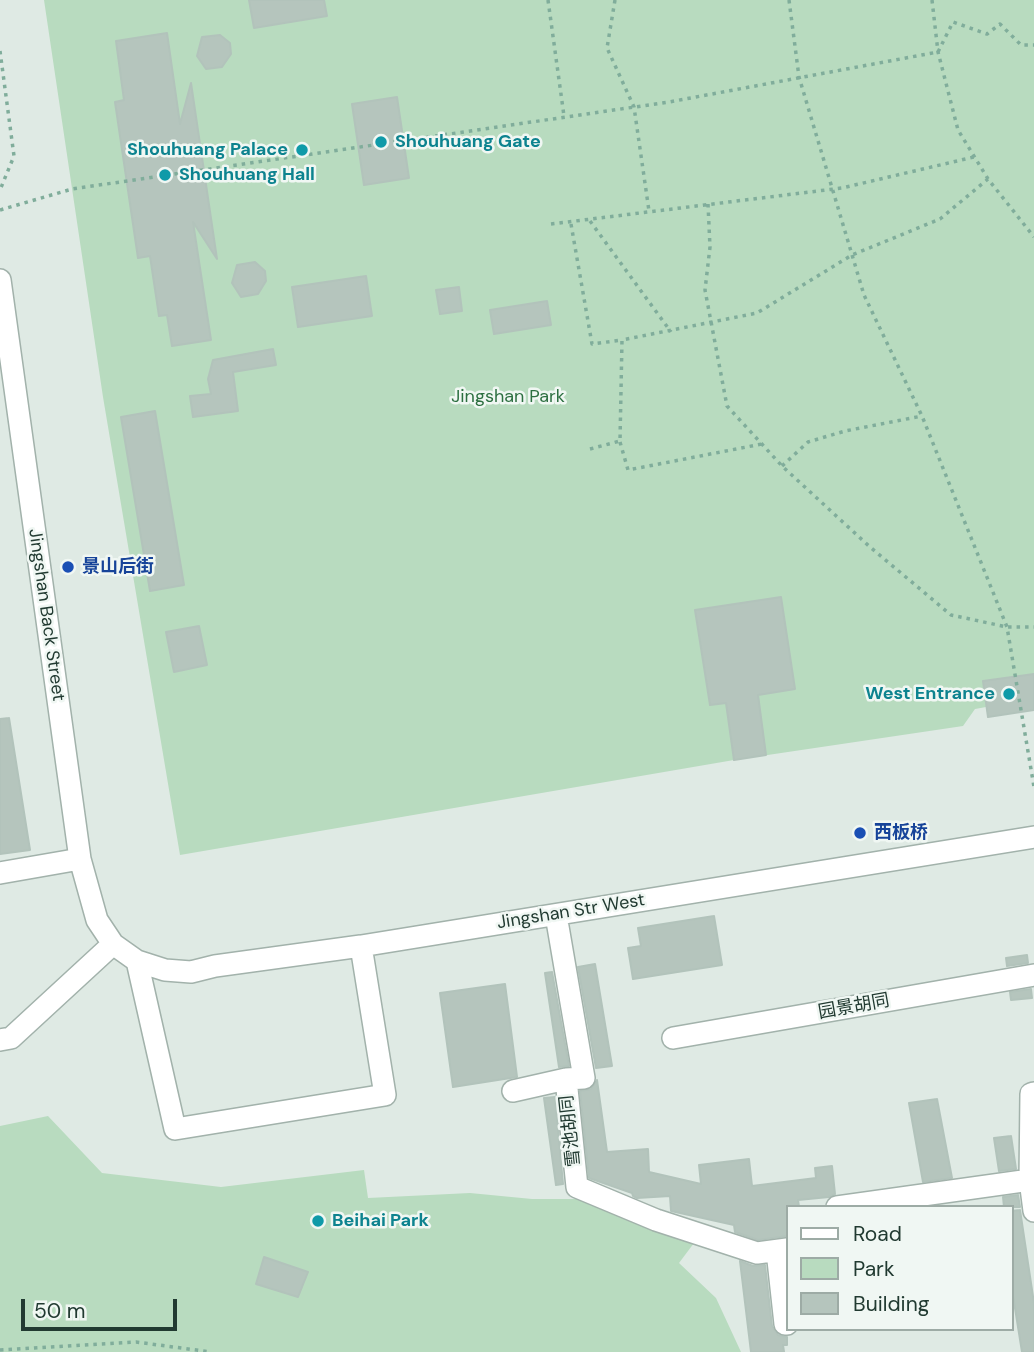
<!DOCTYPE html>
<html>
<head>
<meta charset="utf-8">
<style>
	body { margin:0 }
	#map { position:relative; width:1034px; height:1352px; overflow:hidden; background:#dfeae4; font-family:"DM Sans",sans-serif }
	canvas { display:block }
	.legend { position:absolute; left:786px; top:1205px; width:228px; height:126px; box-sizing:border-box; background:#f0f7f3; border:2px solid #9daba5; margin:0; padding:9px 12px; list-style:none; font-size:21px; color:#213a31 }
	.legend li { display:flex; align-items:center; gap:14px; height:35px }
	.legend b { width:35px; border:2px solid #9daba5 }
	.scale { position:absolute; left:21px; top:1299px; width:156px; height:32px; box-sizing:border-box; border:4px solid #213a31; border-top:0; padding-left:9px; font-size:21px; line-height:24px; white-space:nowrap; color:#213a31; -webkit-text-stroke:5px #f0f7f3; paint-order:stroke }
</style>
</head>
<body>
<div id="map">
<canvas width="1034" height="1352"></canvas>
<ul class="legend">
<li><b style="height:9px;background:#fff"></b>Road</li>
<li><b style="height:19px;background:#b8dbbf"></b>Park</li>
<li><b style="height:19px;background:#b5c5bd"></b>Building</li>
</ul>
<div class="scale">50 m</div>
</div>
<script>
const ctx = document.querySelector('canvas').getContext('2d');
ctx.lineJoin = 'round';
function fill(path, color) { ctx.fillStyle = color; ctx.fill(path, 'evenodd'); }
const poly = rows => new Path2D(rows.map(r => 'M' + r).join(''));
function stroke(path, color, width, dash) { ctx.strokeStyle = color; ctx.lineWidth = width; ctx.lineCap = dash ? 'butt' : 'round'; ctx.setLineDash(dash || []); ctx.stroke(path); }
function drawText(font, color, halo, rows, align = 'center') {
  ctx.font = font + ' "DM Sans","Noto Sans SC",sans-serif'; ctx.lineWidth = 5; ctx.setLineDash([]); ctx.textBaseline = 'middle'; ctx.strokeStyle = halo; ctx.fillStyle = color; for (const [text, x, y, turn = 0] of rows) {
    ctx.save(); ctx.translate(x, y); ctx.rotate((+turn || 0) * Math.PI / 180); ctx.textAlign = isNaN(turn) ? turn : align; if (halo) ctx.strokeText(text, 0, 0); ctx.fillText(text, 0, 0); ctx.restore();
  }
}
fill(poly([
	[44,0,1034,0,1034,710,988,717,986,707,975,709,963,726,734,760,180,855,103,397],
	[48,1116,102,1173,221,1187,364,1170,368,1198,470,1193,532,1199,577,1199,694,1243,679,1263,716,1298,741,1352,0,1352,0,1126]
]), '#b8dbbf');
const building = poly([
	[249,0,324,0,327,16,254,28,249,0],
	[167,33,180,124,191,83,217,259,193,222,211,340,172,346,167,315,159,316,150,256,138,258,115,102,124,100,116,41,167,33],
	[220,35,230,43,231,54,222,67,206,69,197,56,202,37,220,35],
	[397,97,409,178,364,185,352,104,397,97],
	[255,262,265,271,266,281,258,294,241,297,232,283,237,265,255,262],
	[366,276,372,316,298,327,292,287,366,276],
	[459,287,462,311,440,314,436,290,459,287],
	[547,301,551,325,494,334,490,310,547,301],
	[273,349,276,365,233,372,238,411,193,417,190,396,211,394,208,379,213,360,273,349],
	[155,411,184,585,150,591,121,417,155,411],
	[781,597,795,689,758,695,766,755,734,760,726,703,710,705,695,610,781,597],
	[199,626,207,665,174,672,166,632,199,626],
	[1034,674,1034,710,988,717,983,681,1034,674],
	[9,718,30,850,0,854,0,719,9,718],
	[714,916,722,965,633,979,628,948,641,946,638,928,714,916],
	[1027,955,1028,963,1007,966,1006,958,1027,955],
	[595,964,612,1066,596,1068,578,967,595,964],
	[552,972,569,1066,559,1067,545,973,552,972],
	[505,984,517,1077,453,1087,440,993,505,984],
	[1031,989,1032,998,1011,1000,1010,992,1031,989],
	[597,1080,607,1152,648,1149,649,1172,701,1184,699,1165,749,1159,752,1186,816,1178,815,1168,832,1166,835,1194,829,1197,798,1200,799,1207,787,1207,787,1236,758,1240,735,1232,734,1225,671,1211,670,1196,637,1198,633,1196,632,1193,589,1178,580,1091,591,1089,597,1080],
	[555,1097,563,1184,556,1185,544,1098,555,1097],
	[937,1099,952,1178,923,1182,909,1103,937,1099],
	[1011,1136,1016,1169,999,1171,994,1138,1011,1136],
	[1018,1195,1020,1207,1004,1207,1003,1197,1018,1195],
	[1020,1210,1034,1303,1034,1352,1022,1352,1011,1283,1011,1211,1020,1210],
	[264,1257,308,1272,298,1297,256,1284,264,1257],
	[740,1261,753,1266,765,1265,772,1326,778,1335,787,1337,787,1345,783,1345,784,1352,751,1352,740,1261]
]);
fill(building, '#b5c5bd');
stroke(building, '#b2c3bb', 2);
const minor = poly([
	[0,280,80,859,97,920,113,944,137,961,165,970,191,972,215,966,361,946,1034,837],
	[0,873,80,859],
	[556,915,584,1078,566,1079,577,1187,656,1220,757,1253,787,1249],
	[137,961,175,1129,385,1095,361,946],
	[673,1038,1034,975],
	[0,1040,11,1038,113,944],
	[513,1091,566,1079],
	[1034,1093,1031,1094,1030,1180,1034,1211],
	[837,1207,1030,1180],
	[777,1251,785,1324,787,1324]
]);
stroke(minor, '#a2b2ab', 24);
stroke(poly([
	[548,0,564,116],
	[615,0,607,48,634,107,649,211],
	[789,0,799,77,864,295,922,416,1007,627,1034,787],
	[932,0,938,52,958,130,988,179,1034,237],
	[0,51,14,156,0,190],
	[708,204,710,247,705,290,727,406,782,466,870,547,951,615,1007,627,1034,627],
	[0,210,72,189,669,102,938,52,953,22,987,34,1000,24,1021,45,1034,45],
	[590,221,671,332],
	[551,224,842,188,974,157],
	[571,224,592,344,622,340],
	[620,442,628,470,762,444],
	[590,449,620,441,622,340,757,313,852,255,940,219,988,179],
	[782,466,808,442,845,431,922,416],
	[0,1350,136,1342,211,1352]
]), '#80ad9b', 3.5, [3.5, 5]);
stroke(minor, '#fff', 21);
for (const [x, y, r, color] of [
	[381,142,7,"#0f9aa8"],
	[302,150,7,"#0f9aa8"],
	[165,175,7,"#0f9aa8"],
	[68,567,7,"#1a4fb4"],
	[1009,694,7,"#0f9aa8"],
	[860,833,7,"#1a4fb4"],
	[318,1221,7,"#0f9aa8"]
]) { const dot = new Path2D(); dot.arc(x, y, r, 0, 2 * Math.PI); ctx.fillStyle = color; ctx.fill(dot); stroke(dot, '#f0f7f3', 2.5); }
drawText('bold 18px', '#0d838f', '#f0f7f3', [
	["Shouhuang Gate",395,142],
	["Shouhuang Palace",288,150,"right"],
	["Shouhuang Hall",179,175],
	["West Entrance",995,694,"right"],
	["Beihai Park",332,1221]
], 'left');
drawText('18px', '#2c6f40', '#f0f7f3', [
	["Jingshan Park",508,397]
]);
drawText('bold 18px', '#164399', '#f0f7f3', [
	["景山后街",82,567],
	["西板桥",874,833]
], 'left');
drawText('18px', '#213a31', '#f0f7f3', [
	["Jingshan Back Street",46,615,82],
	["Jingshan Str West",571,912,-9],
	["园景胡同",854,1007,-10],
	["雪池胡同",571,1131,-96]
]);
</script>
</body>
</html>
